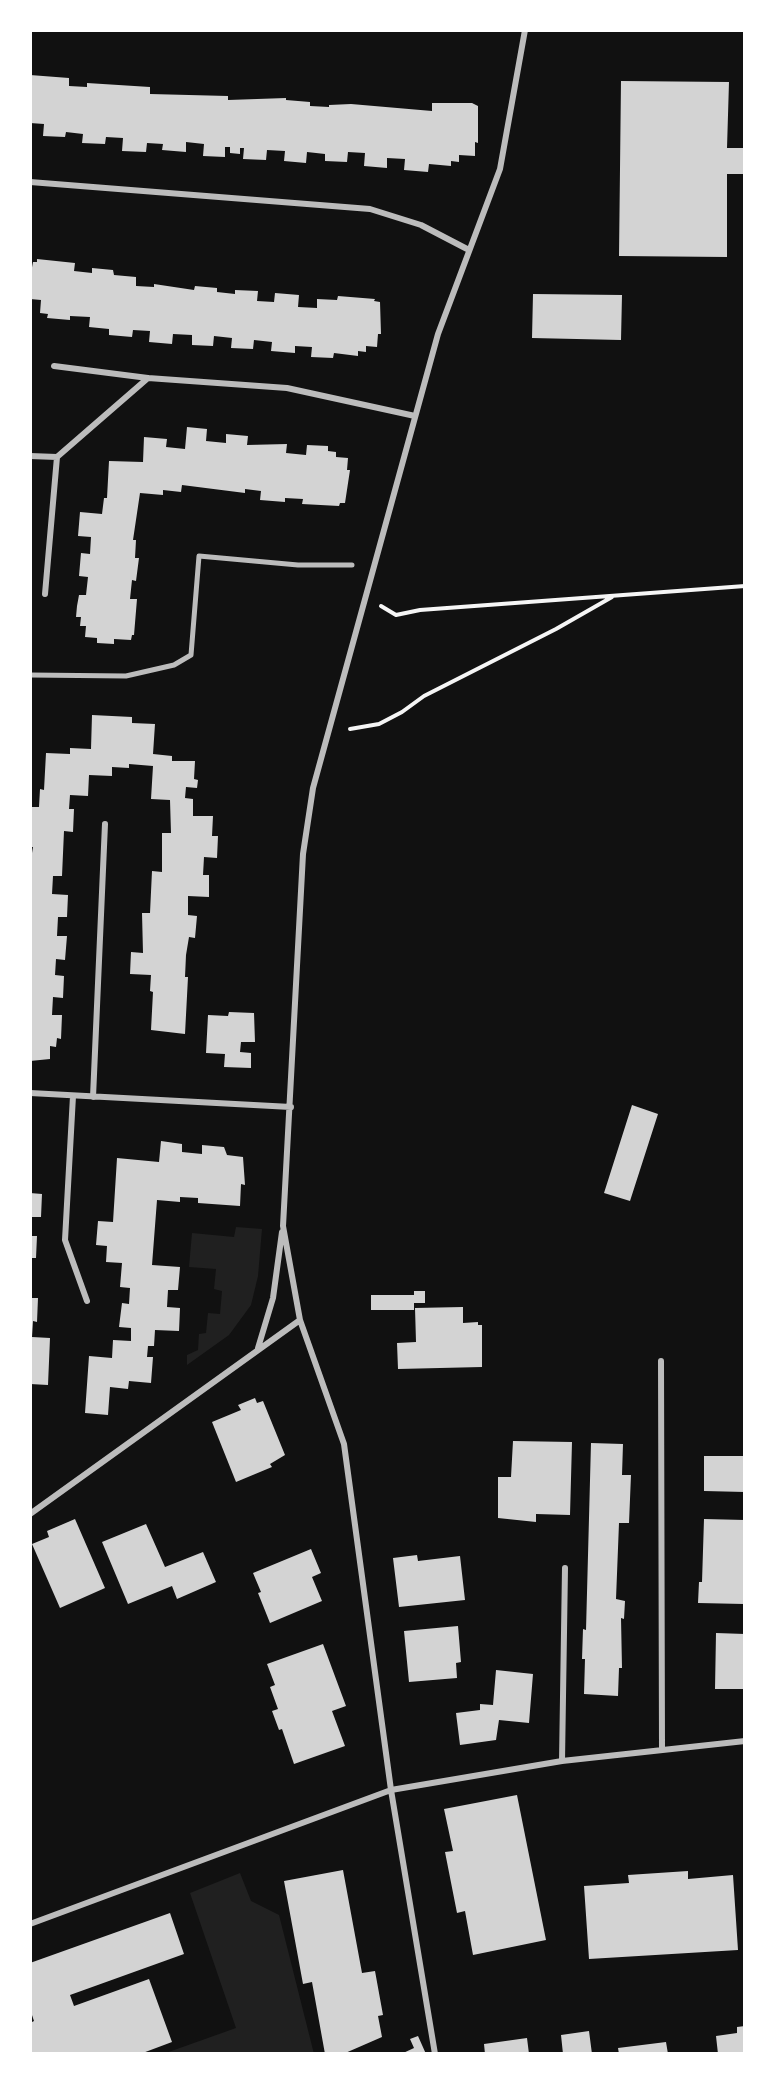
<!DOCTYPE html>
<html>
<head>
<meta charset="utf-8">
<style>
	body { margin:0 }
	#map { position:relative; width:775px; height:2084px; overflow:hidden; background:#111; font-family:"Alegreya Sans",sans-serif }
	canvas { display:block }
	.frame { position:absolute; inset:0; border:32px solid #fff; pointer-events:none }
</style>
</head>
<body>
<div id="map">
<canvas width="775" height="2084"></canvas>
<div class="frame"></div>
</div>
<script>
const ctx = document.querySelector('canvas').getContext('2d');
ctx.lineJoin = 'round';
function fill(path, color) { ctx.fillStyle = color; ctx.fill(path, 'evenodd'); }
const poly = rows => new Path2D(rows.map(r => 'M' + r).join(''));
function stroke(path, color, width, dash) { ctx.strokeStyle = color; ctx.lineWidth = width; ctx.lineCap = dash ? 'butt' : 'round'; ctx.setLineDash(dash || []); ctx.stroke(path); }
fill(poly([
	[236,1227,262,1229,258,1276,251,1305,229,1335,187,1365,187,1355,198,1350,199,1334,206,1333,208,1313,220,1314,222,1291,214,1289,216,1269,189,1267,192,1233,234,1237],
	[240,1873,251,1901,279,1915,314,2054,163,2054,236,2028,190,1893]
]), '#202020');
fill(poly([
	[30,75,69,78,69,86,87,87,87,83,150,87,150,94,228,96,228,100,286,98,286,100,310,102,310,106,329,107,329,105,351,104,432,111,432,103,472,103,478,106,478,143,475,142,475,156,459,155,459,162,451,161,451,166,429,164,428,172,404,170,405,159,387,158,387,168,364,166,365,153,348,152,347,162,325,161,325,154,307,152,306,163,284,161,285,151,267,150,266,160,243,159,244,148,240,148,240,154,230,153,230,147,225,147,225,157,203,156,204,144,186,142,186,152,162,150,163,144,147,143,146,152,122,151,123,138,106,137,105,144,82,143,83,134,66,132,65,137,43,136,44,124,30,123],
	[621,81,729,82,727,148,745,148,745,174,727,174,727,257,619,256],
	[37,259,75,263,74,271,92,273,92,268,113,270,114,275,136,277,136,286,154,287,154,284,194,290,195,286,217,288,217,292,235,294,235,290,258,291,257,301,274,302,275,293,299,295,298,307,317,308,317,299,337,300,338,296,375,299,374,301,380,302,381,334,378,334,377,347,366,346,366,352,358,351,358,356,334,353,333,358,311,357,312,347,295,346,295,353,271,351,272,342,254,340,253,349,231,348,232,338,214,336,213,346,192,345,192,335,173,334,172,344,149,342,150,331,133,330,132,337,109,335,109,329,89,327,90,317,70,316,70,320,47,318,48,314,40,313,41,300,30,299,30,278,33,262,37,262],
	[533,294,622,295,621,340,532,338],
	[187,427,207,429,206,441,226,443,226,434,248,436,247,445,287,444,286,453,306,455,307,445,328,446,328,451,336,452,336,457,348,458,347,470,350,470,345,503,340,503,339,506,302,504,303,499,285,498,285,502,260,500,261,491,245,489,245,493,182,485,181,492,163,490,163,495,140,493,133,540,136,540,135,558,139,558,136,581,132,580,130,599,137,599,134,635,132,635,131,640,114,639,114,644,97,643,97,638,85,637,86,626,80,626,81,617,76,617,77,606,79,595,86,595,88,577,79,576,81,553,90,554,91,537,78,536,80,512,102,514,104,498,107,498,109,461,143,462,144,437,167,439,166,447,185,449],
	[92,715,132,717,132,723,155,724,153,754,172,756,172,761,195,761,194,779,198,780,197,788,186,787,185,798,193,799,193,816,213,816,212,836,218,836,217,858,204,857,203,875,209,875,209,897,188,896,188,915,197,916,195,938,189,937,186,955,185,977,188,977,185,1034,151,1030,153,992,150,991,151,975,130,974,131,952,143,953,142,913,150,913,152,871,162,872,162,833,171,833,170,800,151,799,153,766,129,764,129,768,112,767,112,776,89,775,88,796,70,795,69,809,74,809,73,832,64,831,62,876,53,876,52,894,68,895,67,917,58,917,57,936,67,936,65,960,56,959,55,975,64,976,63,998,53,997,52,1015,62,1015,61,1039,57,1038,56,1047,50,1046,50,1059,30,1061,30,865,33,847,30,847,30,807,39,807,40,789,44,790,46,753,70,754,70,748,91,749],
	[229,1012,254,1013,255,1042,241,1042,240,1052,251,1053,251,1068,224,1067,225,1054,206,1053,208,1015,228,1016],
	[632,1105,658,1114,630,1201,604,1193],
	[161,1141,182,1144,182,1152,202,1154,202,1145,224,1147,227,1155,243,1157,245,1185,241,1184,240,1206,198,1203,198,1198,180,1197,180,1202,157,1200,152,1265,180,1267,178,1290,168,1290,167,1307,180,1308,179,1331,155,1330,154,1346,148,1346,147,1357,153,1357,151,1383,129,1381,128,1389,110,1387,108,1415,85,1413,89,1356,112,1358,113,1340,131,1341,131,1328,119,1327,122,1303,129,1304,130,1288,120,1287,122,1263,106,1262,107,1246,96,1245,98,1221,113,1222,117,1158,159,1162],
	[30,1193,42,1194,41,1217,30,1217],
	[30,1236,37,1236,36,1258,30,1258],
	[414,1291,425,1291,425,1303,414,1303,414,1310,371,1310,371,1295,414,1295],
	[30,1298,38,1298,37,1322,33,1321,32,1337,50,1338,48,1385,30,1384],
	[463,1307,463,1323,478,1322,478,1325,482,1325,482,1367,398,1369,397,1343,416,1342,415,1308],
	[255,1398,257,1403,263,1401,285,1455,270,1464,272,1467,236,1482,212,1422,241,1410,238,1405],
	[513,1441,572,1442,570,1515,536,1514,536,1522,498,1518,498,1477,511,1477],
	[591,1443,623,1444,622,1475,631,1475,629,1523,619,1523,616,1599,625,1601,624,1619,621,1618,622,1668,619,1668,618,1696,584,1694,585,1659,582,1659,583,1629,586,1630],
	[704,1456,745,1456,745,1492,704,1491],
	[75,1519,105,1588,60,1608,32,1544,49,1537,47,1531],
	[704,1519,745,1520,744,1604,698,1603,699,1582,702,1582],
	[146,1524,165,1567,203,1552,216,1582,177,1599,172,1586,128,1604,102,1542],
	[311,1549,321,1573,312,1577,322,1601,270,1623,258,1593,261,1592,253,1573],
	[417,1555,418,1561,460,1556,465,1600,399,1607,393,1558],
	[458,1626,461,1662,456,1663,457,1678,409,1682,404,1631],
	[716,1633,745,1634,745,1689,715,1689],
	[323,1644,346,1706,332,1711,345,1746,294,1764,282,1729,279,1730,272,1711,278,1709,270,1687,275,1685,267,1664],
	[496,1670,533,1674,529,1723,499,1720,496,1740,460,1745,456,1713,480,1710,480,1704,493,1705],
	[517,1795,546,1940,473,1955,465,1911,457,1913,445,1852,453,1851,444,1809],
	[343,1870,362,1973,375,1971,383,2015,378,2016,382,2037,343,2054,325,2054,312,1982,303,1984,284,1881],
	[688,1871,688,1879,733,1875,738,1950,589,1959,584,1886,629,1883,628,1875],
	[170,1913,184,1954,70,1995,74,2006,149,1979,172,2042,140,2054,30,2054,30,2023,34,2021,30,2009,30,1963],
	[745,2026,745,2054,718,2054,716,2036,737,2033,737,2027],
	[589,2031,592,2054,563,2054,561,2035],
	[418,2036,426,2054,401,2054,414,2048,410,2039],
	[527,2038,529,2054,485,2054,484,2044],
	[666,2042,668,2054,619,2054,618,2048]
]), '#d3d3d3');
stroke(poly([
	[381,606,396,615,420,610,745,586],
	[350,729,379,724,402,712,424,696,556,629,612,597]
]), '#f5f5f5', 4);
stroke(poly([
	[30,675,126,676,174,665,191,655,199,556,298,565,352,565]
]), '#bcbcbc', 5);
stroke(poly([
	[30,182,370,209,421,225,469,250],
	[54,366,148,378],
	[30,456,57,457],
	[45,594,57,457,148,378,287,388,415,416],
	[30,1093,291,1107],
	[73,1096,65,1240,87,1301],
	[93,1097,105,824],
	[300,1320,344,1444,391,1790,435,2054],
	[258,1348,273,1298,282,1232],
	[661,1361,662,1749],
	[30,1514,300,1320,283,1226,303,854,313,788,438,334,500,169,525,30],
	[562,1761,565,1568],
	[30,1924,391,1790,562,1761,745,1741]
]), '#bcbcbc', 6);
</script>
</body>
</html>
